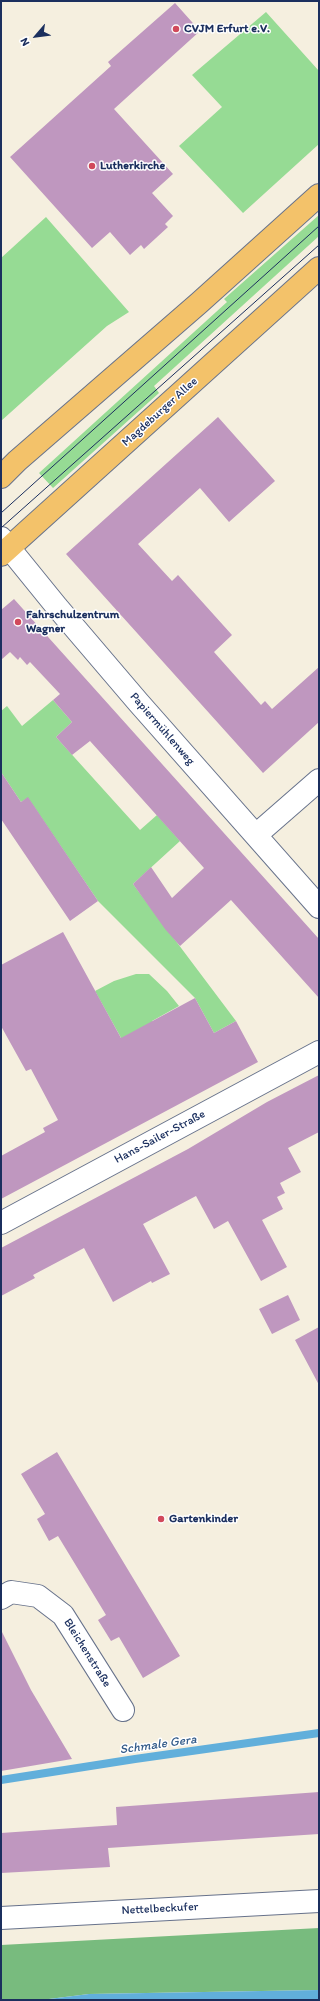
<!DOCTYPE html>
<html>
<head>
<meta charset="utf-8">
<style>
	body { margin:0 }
	#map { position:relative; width:320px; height:2001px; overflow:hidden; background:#f5efdf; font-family:Itim,sans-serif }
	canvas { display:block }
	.frame { position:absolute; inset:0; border:2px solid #1b2f5e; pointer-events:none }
	.north { position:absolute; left:16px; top:16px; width:40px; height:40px; -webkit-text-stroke:3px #fff; paint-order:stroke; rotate:242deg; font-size:11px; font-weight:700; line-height:16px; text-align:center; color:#1b2f5e }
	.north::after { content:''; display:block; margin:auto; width:14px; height:18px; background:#1b2f5e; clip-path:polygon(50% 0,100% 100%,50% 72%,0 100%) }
</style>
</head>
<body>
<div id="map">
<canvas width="320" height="2001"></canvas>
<div class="frame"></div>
<div class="north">N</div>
</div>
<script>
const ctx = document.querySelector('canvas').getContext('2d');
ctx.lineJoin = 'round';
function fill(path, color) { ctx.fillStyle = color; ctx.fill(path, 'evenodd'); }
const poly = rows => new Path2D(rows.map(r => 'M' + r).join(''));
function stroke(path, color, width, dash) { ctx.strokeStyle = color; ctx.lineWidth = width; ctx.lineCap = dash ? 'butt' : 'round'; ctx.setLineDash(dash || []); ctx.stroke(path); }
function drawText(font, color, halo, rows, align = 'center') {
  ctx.font = font + ' Itim,sans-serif'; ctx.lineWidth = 3; ctx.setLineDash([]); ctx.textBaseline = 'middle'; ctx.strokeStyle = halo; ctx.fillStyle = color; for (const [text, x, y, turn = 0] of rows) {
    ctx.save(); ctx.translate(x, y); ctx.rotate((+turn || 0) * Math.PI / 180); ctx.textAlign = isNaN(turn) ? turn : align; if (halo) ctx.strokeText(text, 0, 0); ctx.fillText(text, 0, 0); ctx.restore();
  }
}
fill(poly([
	[266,12,319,71,319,144,243,213,179,146,222,107,192,75],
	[319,215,319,236,154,386,159,393,53,488,39,473,227,302,224,299],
	[46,217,129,312,107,326,1,421,1,258],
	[53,700,72,722,56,737,140,830,157,815,180,841,133,884,236,1021,214,1033,195,998,98,901,28,798,21,802,1,772,1,711,7,706,22,726],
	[136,974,149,974,167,991,179,1006,152,1021,162,1039,130,1054,95,991,114,981]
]), '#96db94');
fill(poly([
	[319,1928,319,1990,89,1994,41,2000,1,2000,1,1945]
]), '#78bb7e');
fill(poly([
	[319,1990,319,2000,41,2000,89,1994]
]), '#61afdb');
stroke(poly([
	[1,1780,135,1759,319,1733]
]), '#61afdb', 8);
fill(poly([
	[175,3,200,31,114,109,173,174,152,193,173,216,165,224,168,227,144,249,141,245,130,255,110,232,92,248,10,157,111,66,108,62],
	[218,417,275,481,229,522,200,488,138,544,172,581,178,575,232,635,214,652,261,705,265,701,272,709,319,667,319,722,263,773,66,554],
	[14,599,319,939,319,998,231,900,180,946,165,929,133,884,151,867,172,898,204,868,90,741,72,755,56,737,72,722,53,700,60,694,30,662,27,665,20,657,18,660,10,652,1,660,1,610],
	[1,772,21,802,28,797,98,901,70,921,1,819],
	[63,932,121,1038,195,998,214,1033,236,1021,258,1062,1,1199,1,1156,45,1132,43,1128,58,1120,31,1069,26,1071,1,1026,1,965],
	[319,1075,319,1132,288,1148,301,1172,280,1183,285,1193,277,1197,283,1209,262,1220,287,1267,261,1281,228,1221,214,1229,196,1196,143,1224,170,1274,152,1283,151,1281,113,1302,84,1248,33,1275,35,1278,1,1296,1,1248,188,1149,267,1102],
	[288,1295,300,1320,272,1334,259,1309],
	[319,1327,319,1385,295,1340],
	[57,1452,180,1656,143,1678,119,1637,111,1641,98,1620,106,1615,58,1536,49,1541,37,1519,45,1514,21,1474],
	[1,1630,31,1690,72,1759,1,1771],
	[319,1792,319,1834,108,1848,110,1867,1,1873,1,1833,117,1825,116,1807]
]), '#bf97bf');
const minor = poly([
	[1,538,57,607,138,702,319,907],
	[256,835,319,780],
	[1,1223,319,1052],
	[1,1598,11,1592,38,1596,63,1615,123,1710],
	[1,1918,319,1901]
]);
const major = poly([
	[1,477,17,461,199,303,319,195],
	[1,555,319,268]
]);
stroke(minor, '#67728b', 24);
stroke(major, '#67728b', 24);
stroke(minor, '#fff', 22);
stroke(major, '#f3c26a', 22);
stroke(poly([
	[1,513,319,226],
	[1,528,319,245]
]), '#1b2f5e', 1);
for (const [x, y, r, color] of [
	[176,29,4,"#d1495b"],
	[92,166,4,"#d1495b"],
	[18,622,4,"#d1495b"],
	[161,1519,4,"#d1495b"]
]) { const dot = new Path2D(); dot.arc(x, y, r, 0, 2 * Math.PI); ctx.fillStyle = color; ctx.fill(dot); stroke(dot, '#fff', 1.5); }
drawText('bold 12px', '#1b2f5e', '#fff', [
	["CVJM Erfurt e.V.",184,29],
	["Lutherkirche",100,166],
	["Fahrschulzentrum",26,615],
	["Wagner",26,629],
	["Gartenkinder",169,1519]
], 'left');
drawText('12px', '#1b2f5e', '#fff', [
	["Magdeburger Allee",160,412,-42],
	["Papiermühlenweg",162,729,49],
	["Hans-Sailer-Straße",160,1137,-28],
	["Bleichenstraße",87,1653,58],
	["Nettelbeckufer",160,1909,-3]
]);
drawText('italic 13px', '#345c8a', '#fff', [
	["Schmale Gera",158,1745,-8]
]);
</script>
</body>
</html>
